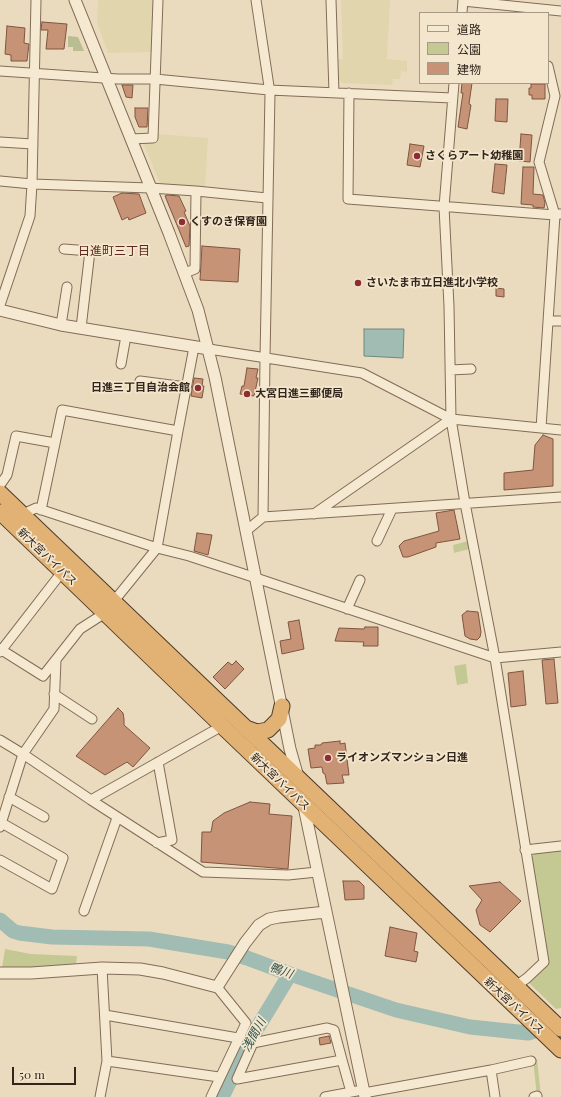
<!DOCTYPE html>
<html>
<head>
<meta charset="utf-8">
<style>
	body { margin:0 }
	#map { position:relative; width:561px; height:1097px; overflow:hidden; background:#ebdbbe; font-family:"Playfair Display","Noto Sans JP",serif }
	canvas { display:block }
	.legend { position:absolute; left:419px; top:12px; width:130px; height:72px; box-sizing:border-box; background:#f3e6cd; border:1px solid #a69986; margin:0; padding:5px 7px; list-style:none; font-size:12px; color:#32251c }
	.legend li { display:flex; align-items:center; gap:8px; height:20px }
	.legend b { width:20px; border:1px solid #a69986 }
	.scale { position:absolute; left:12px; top:1067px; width:64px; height:18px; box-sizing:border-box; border:2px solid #32251c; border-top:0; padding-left:5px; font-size:12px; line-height:14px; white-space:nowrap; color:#32251c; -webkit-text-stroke:3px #f3e6cd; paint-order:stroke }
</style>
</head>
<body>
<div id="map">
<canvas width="561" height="1097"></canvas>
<ul class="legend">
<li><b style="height:5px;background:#f6e9d1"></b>道路</li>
<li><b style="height:11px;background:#c4c893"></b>公園</li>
<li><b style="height:11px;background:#c79376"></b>建物</li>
</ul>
<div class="scale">50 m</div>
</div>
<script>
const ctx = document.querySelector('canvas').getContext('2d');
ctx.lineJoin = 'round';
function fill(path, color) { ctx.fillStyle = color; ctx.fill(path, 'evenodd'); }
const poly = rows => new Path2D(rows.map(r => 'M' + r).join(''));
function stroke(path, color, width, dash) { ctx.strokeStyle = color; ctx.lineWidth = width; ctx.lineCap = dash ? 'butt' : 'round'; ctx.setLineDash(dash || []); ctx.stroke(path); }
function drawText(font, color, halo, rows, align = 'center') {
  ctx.font = font + ' "Playfair Display","Noto Sans JP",serif'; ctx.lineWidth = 3.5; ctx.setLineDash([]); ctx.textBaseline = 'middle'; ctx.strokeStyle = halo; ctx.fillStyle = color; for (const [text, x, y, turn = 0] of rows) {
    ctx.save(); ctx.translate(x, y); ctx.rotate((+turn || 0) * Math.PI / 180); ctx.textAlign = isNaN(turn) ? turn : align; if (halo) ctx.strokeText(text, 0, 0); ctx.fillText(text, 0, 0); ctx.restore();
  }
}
fill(poly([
	[98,0,155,0,153,52,108,53,97,23],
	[341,0,390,0,387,59,407,61,407,72,401,71,400,79,393,79,392,85,342,83,336,76,336,59,343,59],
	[157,134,208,138,205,189,161,186,143,142,155,142]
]), '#e0d5ac');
fill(poly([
	[468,541,469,549,454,553,453,545],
	[466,664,468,683,457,685,454,666],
	[561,849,561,1008,556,1009,528,982,547,961,531,859,535,852],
	[5,949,31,954,77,956,76,965,32,969,2,968],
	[533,1059,537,1059,541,1097,537,1097]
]), '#c4c893');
fill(poly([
	[68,36,78,37,84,51,73,51,73,47,68,47]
]), '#babc92');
const water = poly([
	[364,329,404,329,403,358,364,356,364,329]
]);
fill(water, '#a1bcb3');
stroke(water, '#6a8980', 1);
stroke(poly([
	[0,920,13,931,19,933,52,937,149,939,228,952,247,958,290,974,396,1010,470,1027,528,1033,550,1026],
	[222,1097,250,1040,290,974]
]), '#a1bcb3', 15);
const building = poly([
	[42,22,67,24,64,49,46,49,48,30,41,30,42,22],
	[7,26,25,28,24,43,29,44,27,61,11,61,11,55,5,54,7,26],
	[462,83,472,83,469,104,471,105,467,129,458,127,463,93,461,93,462,83],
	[531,84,545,84,545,99,532,99,532,95,529,95,529,88,531,88,531,84],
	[122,85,133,85,132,98,126,97,122,85],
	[496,99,508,99,507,122,495,121,496,99],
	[135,108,148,108,147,127,139,127,135,117,135,108],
	[521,134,532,135,530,162,519,161,521,134],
	[410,144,424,146,420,167,407,165,410,144],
	[495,164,507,165,504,194,492,192,495,164],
	[523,167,534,167,533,194,543,195,545,203,544,208,533,207,533,205,521,204,523,167],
	[122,193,139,194,146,213,129,220,128,217,122,220,113,197,122,193],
	[167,195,179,196,186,211,184,212,190,226,189,246,186,247,165,196,167,195],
	[202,246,240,249,238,282,200,280,202,246],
	[496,288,504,289,504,297,496,296,496,288],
	[247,368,258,369,256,378,258,378,254,396,240,394,242,386,244,386,247,368],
	[194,378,203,379,202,386,204,386,202,398,191,396,194,378],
	[543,435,553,439,553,486,504,490,504,473,533,470,535,445,543,435],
	[454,510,460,539,436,543,436,547,408,557,403,557,399,546,404,541,439,531,436,513,454,510],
	[197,533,212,535,208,555,194,551,197,533],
	[467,611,478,612,481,632,480,637,477,640,470,639,465,636,462,615,467,611],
	[299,620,304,649,282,654,280,641,291,639,288,622,299,620],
	[365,627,378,627,378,646,363,646,364,642,335,641,339,628,364,629,365,627],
	[554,659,558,703,546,704,542,660,554,659],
	[236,661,244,669,225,689,213,677,228,662,232,665,236,661],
	[523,671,526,705,511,707,508,673,523,671],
	[118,708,123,713,124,719,124,725,150,748,133,767,127,762,105,775,76,756,118,708],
	[340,741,340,744,345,743,349,775,342,775,344,783,327,784,325,774,323,773,322,767,311,768,308,749,315,748,315,745,321,745,322,743,340,741],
	[250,802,270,804,269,814,292,816,288,869,201,862,202,832,211,832,213,821,224,813,250,802],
	[343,881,359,881,364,886,364,899,345,900,343,881],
	[500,882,521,901,490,932,480,925,476,910,482,900,469,886,500,882],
	[390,927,417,933,414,951,418,952,416,962,385,956,390,927],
	[329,1036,331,1043,320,1045,319,1038,329,1036]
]);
fill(building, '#c79376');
stroke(building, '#7f553f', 1);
const minor = poly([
	[331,0,334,93],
	[463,1,561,11],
	[462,13,463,0],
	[0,71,118,79,155,79,269,90,452,98],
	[454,83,444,207,449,306,451,419,465,503,495,658,544,962,527,978,516,986],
	[349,93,348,199,555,215,560,214],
	[131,139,153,138,158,0],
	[0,142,33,144],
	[0,181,32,184,150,188,196,191,267,198],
	[64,249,90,251,81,328],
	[185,273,195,269,196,191],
	[0,305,30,216,32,184,36,0],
	[548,321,561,321],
	[61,325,67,287],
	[209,349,362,373,451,419,561,430],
	[121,364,126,336],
	[450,370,471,369],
	[140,381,186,387],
	[541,428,555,215,539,162,555,96,548,66],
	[0,485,7,475,16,436,55,443],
	[41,510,62,410,178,431],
	[23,514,36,508,157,548,189,556,256,578,495,658,561,652],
	[314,514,451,419],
	[263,517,561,497],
	[246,531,263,517,265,358,270,93,256,0],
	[377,541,392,509],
	[114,601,157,548,178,431,194,347],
	[347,609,360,580],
	[0,649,43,676,80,629,105,613],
	[0,652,62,572],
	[54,694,92,719],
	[222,726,91,800,203,872,288,875,317,872],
	[0,740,23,754,91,800],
	[9,797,44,817],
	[0,822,63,858,52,889,0,860],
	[0,827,23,754,54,709,56,660],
	[157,843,172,840,158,762],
	[525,850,561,846],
	[84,911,117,818],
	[105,1015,238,1038],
	[342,1060,237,1079,253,1043,327,1028,334,1030,342,1060,351,1092],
	[107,1061,219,1077],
	[491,1070,531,1061],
	[364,1093,491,1070,495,1097],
	[100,1097,107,1061,102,968],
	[211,1097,246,1023,217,987],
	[325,1097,357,1091],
	[534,1097,537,1096]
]);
const tertiary = poly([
	[75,0,169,233,198,310,215,377,290,749,298,777],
	[0,310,61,325,209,349],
	[303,802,365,1097],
	[0,973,31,973,102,968,140,969,163,973,217,987,245,943,259,925,269,919,279,917,326,912]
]);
const trunk = poly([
	[0,493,561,1029],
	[0,512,222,726,561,1050],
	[246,728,257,732,268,730,279,719,282,706]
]);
stroke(minor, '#826c58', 11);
stroke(tertiary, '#826c58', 13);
stroke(trunk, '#4f3b2c', 17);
stroke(minor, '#f6e9d1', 9);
stroke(tertiary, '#f6e9d1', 11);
stroke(trunk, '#e2b274', 15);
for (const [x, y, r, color] of [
	[417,156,4,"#8d2c32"],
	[182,222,4,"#8d2c32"],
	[358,283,4,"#8d2c32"],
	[198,388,4,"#8d2c32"],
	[247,394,4,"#8d2c32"],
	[328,758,4,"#8d2c32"]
]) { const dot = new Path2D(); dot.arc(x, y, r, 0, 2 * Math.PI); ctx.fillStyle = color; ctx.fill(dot); stroke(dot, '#f3e6cd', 1.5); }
drawText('bold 11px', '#32251c', '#f3e6cd', [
	["さくらアート幼稚園",425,156],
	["くすのき保育園",190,222],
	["さいたま市立日進北小学校",366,283],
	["日進三丁目自治会館",190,388,"right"],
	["大宮日進三郵便局",255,394],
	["ライオンズマンション日進",336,758]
], 'left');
drawText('11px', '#32251c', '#f3e6cd', [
	["新大宮バイパス",47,557,44],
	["新大宮バイパス",280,782,44],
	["新大宮バイパス",514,1006,43]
]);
drawText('12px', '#5c271e', '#f3e6cd', [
	["日進町三丁目",114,251]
]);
drawText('italic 12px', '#2c514d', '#f3e6cd', [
	["鴨川",281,971,19],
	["浅間川",254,1035,-61]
]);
</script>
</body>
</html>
